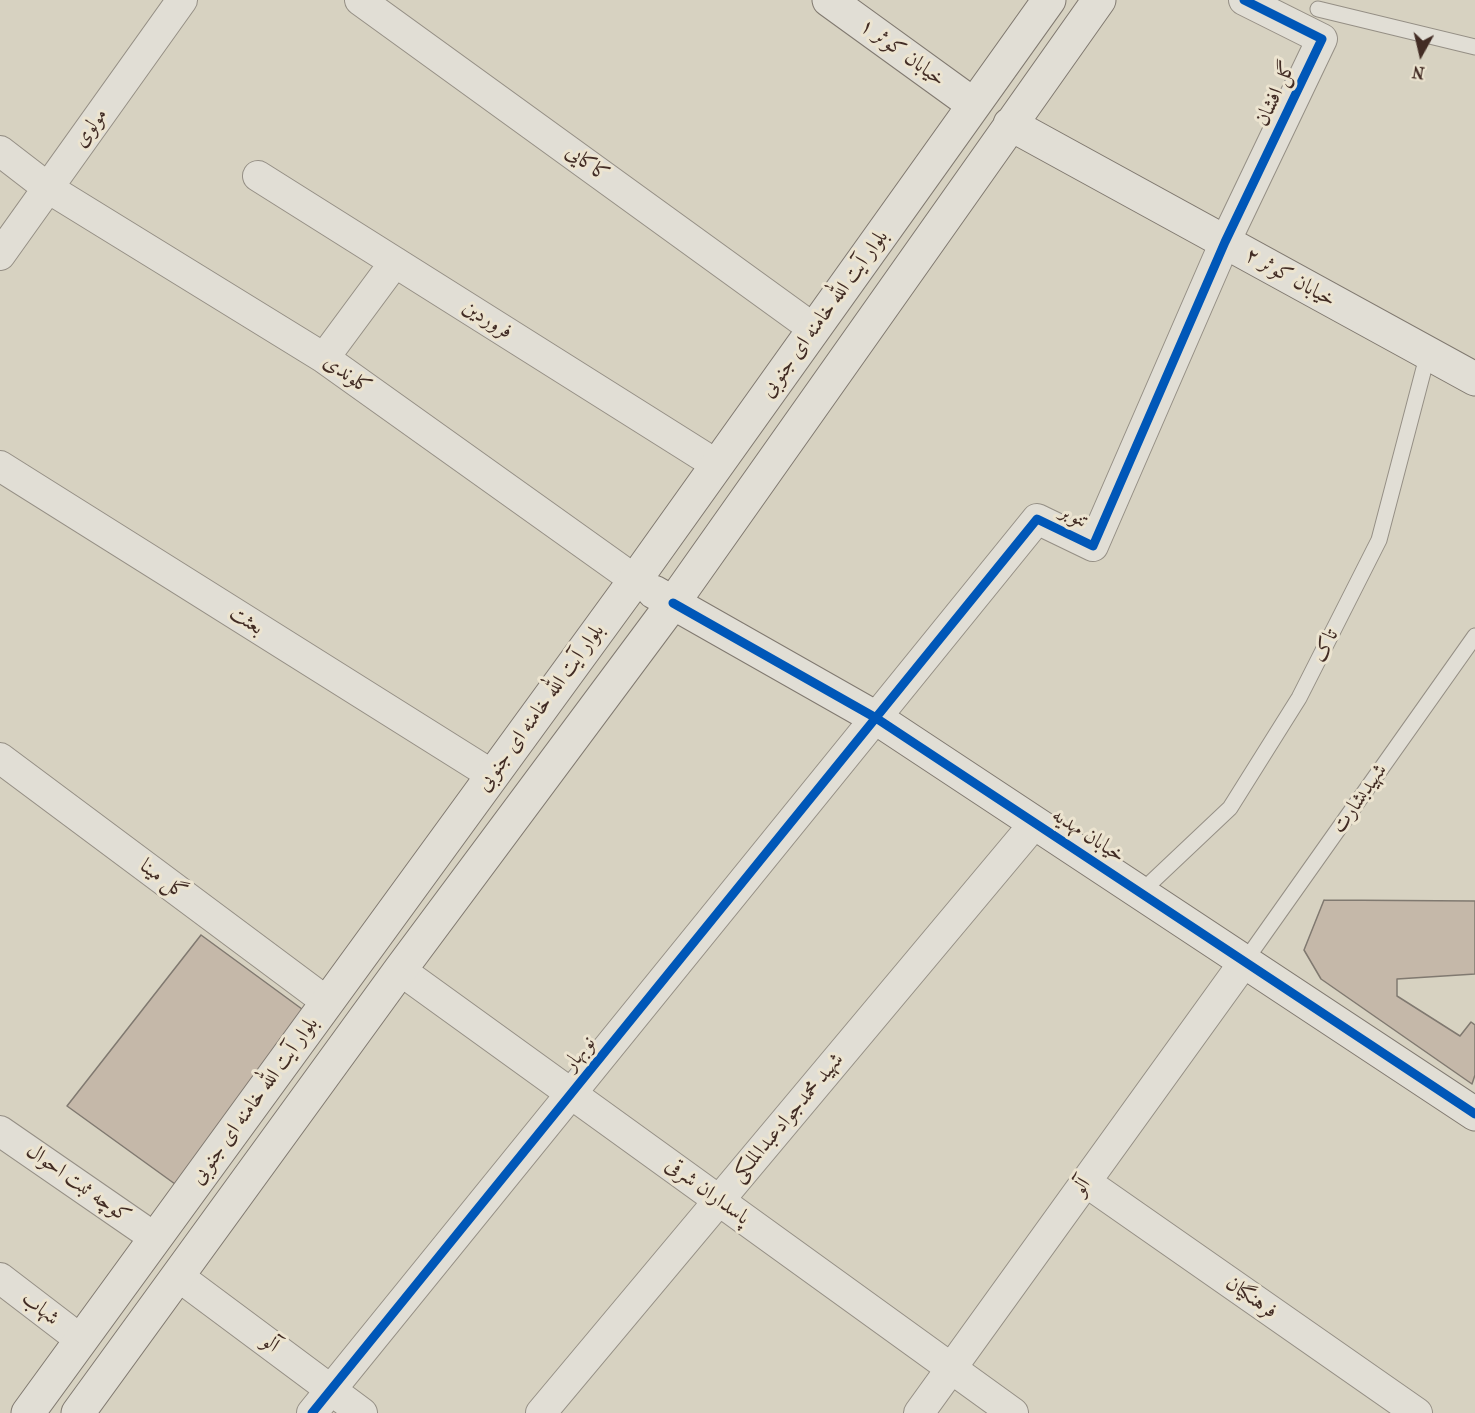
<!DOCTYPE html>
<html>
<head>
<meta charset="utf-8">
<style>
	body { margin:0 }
	#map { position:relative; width:1475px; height:1413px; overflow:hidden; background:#d7d2c1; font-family:"IM FELL French Canon",serif }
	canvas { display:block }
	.north { position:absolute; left:1391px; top:24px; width:60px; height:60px; -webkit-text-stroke:4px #ece4d0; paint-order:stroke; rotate:188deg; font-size:16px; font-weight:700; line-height:24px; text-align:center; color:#422c24 }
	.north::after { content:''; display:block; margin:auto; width:21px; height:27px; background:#422c24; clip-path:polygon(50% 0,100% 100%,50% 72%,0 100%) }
</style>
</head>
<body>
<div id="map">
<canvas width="1475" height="1413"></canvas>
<div class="north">N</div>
</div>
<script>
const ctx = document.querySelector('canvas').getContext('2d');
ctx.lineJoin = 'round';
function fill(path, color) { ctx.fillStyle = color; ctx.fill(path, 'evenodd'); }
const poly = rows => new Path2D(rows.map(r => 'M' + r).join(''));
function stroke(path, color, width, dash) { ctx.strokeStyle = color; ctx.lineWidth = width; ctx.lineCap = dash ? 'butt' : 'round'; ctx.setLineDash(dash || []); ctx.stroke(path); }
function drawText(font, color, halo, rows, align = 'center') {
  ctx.font = font + ' "IM FELL French Canon",Amiri,serif'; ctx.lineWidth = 6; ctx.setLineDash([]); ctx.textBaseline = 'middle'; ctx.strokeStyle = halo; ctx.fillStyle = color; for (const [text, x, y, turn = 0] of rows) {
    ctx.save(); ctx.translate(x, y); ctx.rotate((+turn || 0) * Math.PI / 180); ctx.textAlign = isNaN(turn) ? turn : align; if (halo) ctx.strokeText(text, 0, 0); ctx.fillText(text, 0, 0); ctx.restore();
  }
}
const building = poly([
	[1324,900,1475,901,1475,974,1397,979,1397,996,1460,1036,1471,1022,1475,1025,1475,1075,1472,1084,1321,979,1304,950,1324,900],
	[201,935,306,1012,175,1184,67,1106,201,935]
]);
fill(building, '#c5b8a9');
stroke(building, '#807970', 1.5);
const lane = poly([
	[1318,9,1475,47],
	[1140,893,1230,808,1299,698,1379,540,1428,353],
	[1245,961,1475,636]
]);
const street = poly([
	[360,0,814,329],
	[0,151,48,188,324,358,635,580],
	[258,176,717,465],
	[0,255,182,0],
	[324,358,395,262],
	[0,466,492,775],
	[0,758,327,1002],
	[400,970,1013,1413],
	[0,1131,155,1238],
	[1086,1182,1417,1413],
	[178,1276,362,1413],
	[0,1278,81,1340],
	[312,1413,1037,519,1093,546,1225,242,1322,39,1244,0],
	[541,1413,1035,823],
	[919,1413,1245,961]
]);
const secondary = poly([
	[829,0,974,105],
	[1010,124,1475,379],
	[654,592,876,718,1475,1114],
	[28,1413,635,580,1049,0],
	[78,1413,400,970,673,603,1099,0]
]);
stroke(lane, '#958f85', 17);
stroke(street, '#958f85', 32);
stroke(secondary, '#807970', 35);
stroke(lane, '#e1ded5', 15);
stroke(street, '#e1ded5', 30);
stroke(secondary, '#e1ded5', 33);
stroke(poly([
	[673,603,876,718,1475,1114],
	[312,1413,1037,519,1093,546,1225,242,1322,39,1244,0]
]), '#0057b8', 9);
drawText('21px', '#422c24', '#ece4d0', [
	["خیابان کوثر ۱",902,53,36],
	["گل افشان",1276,94,-65],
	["مولوی",91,128,-54],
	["کاکایی",587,164,36],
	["خیابان کوثر ۲",1290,278,29],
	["بلوار آیت الله خامنه ای جنوبی",825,314,-54],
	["فروردین",487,320,32],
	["کلوندی",347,375,35],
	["تنوبر",1074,517,26],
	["بعثت",246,621,32],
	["تاک",1326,646,-63],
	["بلوار آیت الله خامنه ای جنوبی",541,708,-54],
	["شهیدبشارت",1360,799,-55],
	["خیابان مهدیه",1088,836,33],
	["گل مینا",163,880,37],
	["نوبهار",580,1054,-51],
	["بلوار آیت الله خامنه ای جنوبی",255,1101,-54],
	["شهید محمدجوادعبدالملکی",788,1118,-50],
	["کوچه ثبت احوال",78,1184,35],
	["آلو",1082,1187,-54],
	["پاسداران شرقی",707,1192,36],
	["فرهنگیان",1251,1298,35],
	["شهاب",40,1309,38],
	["آلو",270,1344,37]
]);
</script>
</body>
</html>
